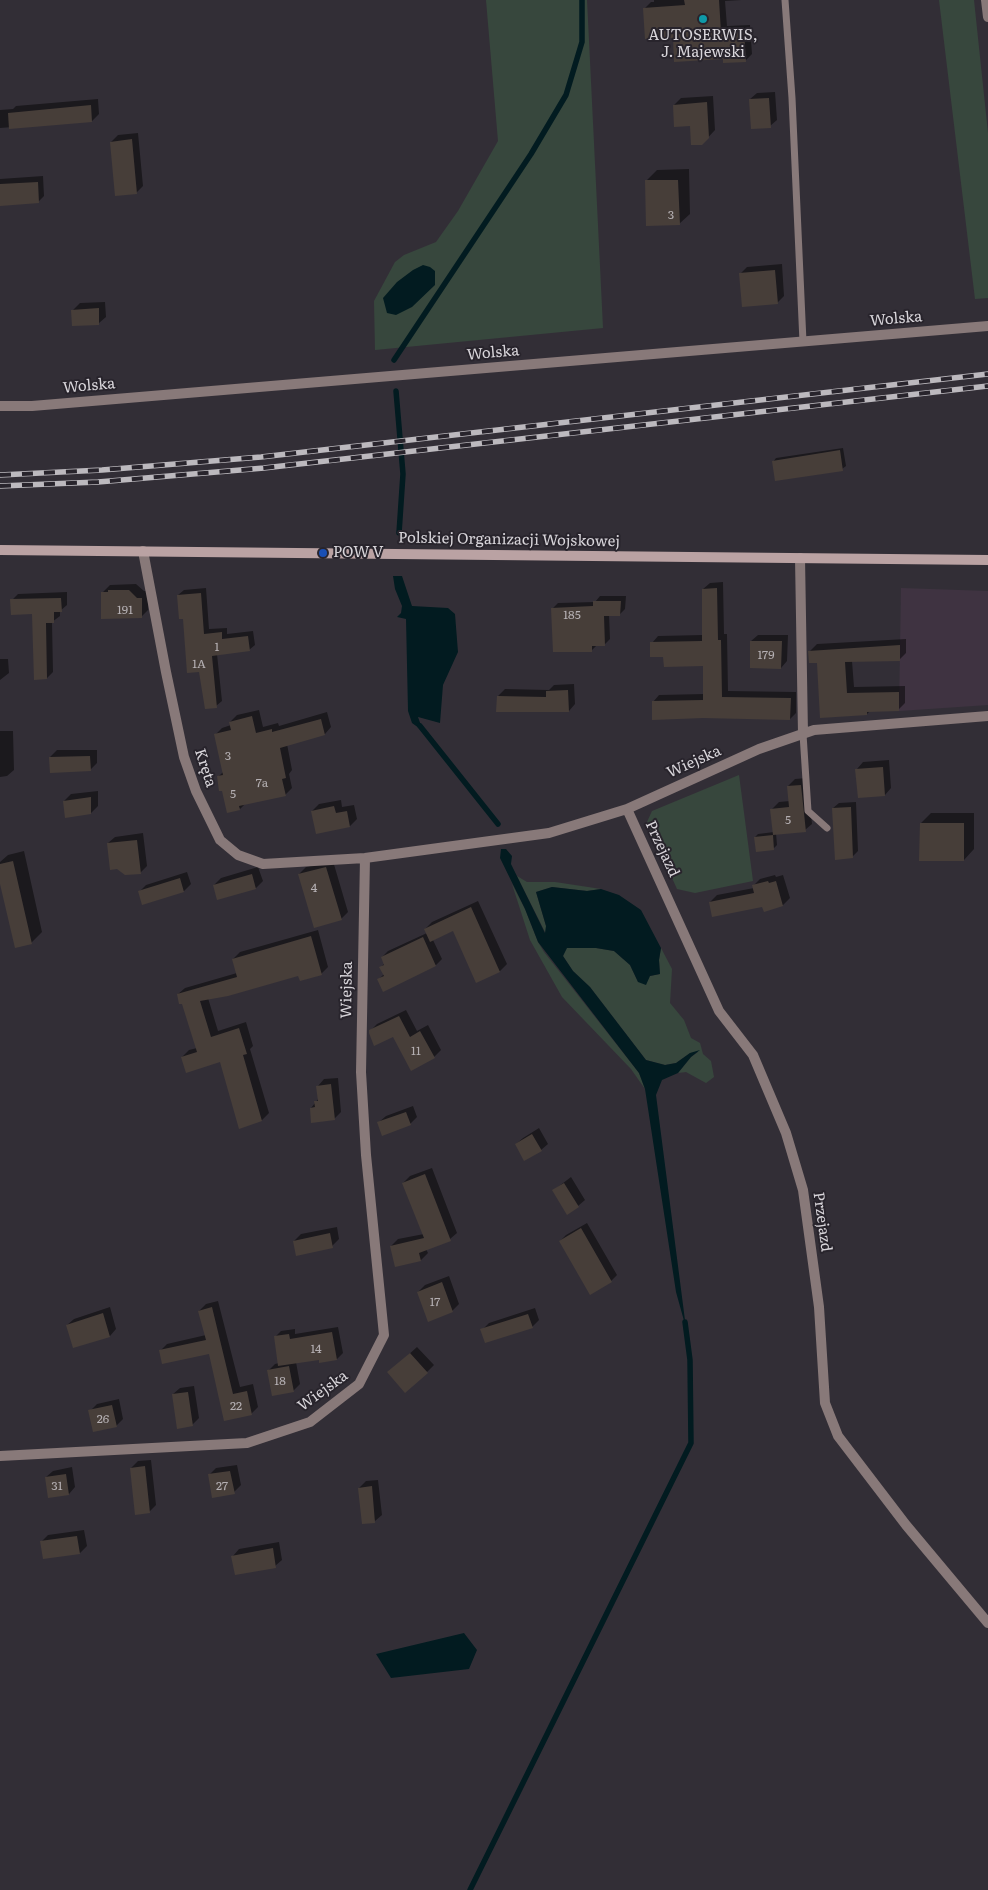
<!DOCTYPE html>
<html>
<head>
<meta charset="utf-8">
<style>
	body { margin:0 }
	canvas { display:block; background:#322e36 }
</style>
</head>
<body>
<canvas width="988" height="1890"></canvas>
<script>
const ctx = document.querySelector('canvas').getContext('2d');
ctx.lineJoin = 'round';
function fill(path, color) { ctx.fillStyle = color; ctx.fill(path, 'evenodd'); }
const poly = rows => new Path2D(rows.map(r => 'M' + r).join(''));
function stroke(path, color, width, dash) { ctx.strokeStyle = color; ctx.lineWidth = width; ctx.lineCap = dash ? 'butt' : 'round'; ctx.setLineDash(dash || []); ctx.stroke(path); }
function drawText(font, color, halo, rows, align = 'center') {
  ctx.font = font + ' Literata,serif'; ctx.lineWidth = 4; ctx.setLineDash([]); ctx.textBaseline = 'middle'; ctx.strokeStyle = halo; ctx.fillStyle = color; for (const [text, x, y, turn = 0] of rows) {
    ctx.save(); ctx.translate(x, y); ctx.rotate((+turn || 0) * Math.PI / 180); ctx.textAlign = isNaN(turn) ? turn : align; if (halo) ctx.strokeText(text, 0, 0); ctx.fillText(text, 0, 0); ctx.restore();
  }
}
fill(poly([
	[901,588,988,591,988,705,899,711]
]), '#3f3341');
fill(poly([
	[486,0,587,0,603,328,375,350,374,301,395,262,404,255,436,242,458,211,498,141],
	[939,0,974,0,988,133,988,298,975,299],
	[739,775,753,881,695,893,677,889,647,822,652,811],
	[517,876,527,882,555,882,601,889,587,891,552,887,536,892,546,926,546,934],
	[512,884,525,909,538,942,544,952,639,1073,645,1089,631,1069,562,997,530,940],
	[566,948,596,948,614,951,630,965,638,982,650,976,660,974,659,960,661,948,672,969,670,1003,684,1020,691,1038,700,1043,703,1054,711,1061,714,1077,706,1083,686,1072,678,1073,691,1057,698,1052,690,1053,676,1063,665,1065,646,1060,590,987,573,971,563,956]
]), '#37473d');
fill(poly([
	[423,265,430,267,435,271,435,285,412,307,396,315,387,313,383,298,397,282,413,270],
	[393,576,402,576,412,606,448,608,455,614,458,652,443,685,440,723,418,717,423,731,412,723,408,711,406,619,397,617,401,613,402,606,395,589],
	[501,849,506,849,512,856,511,864,545,933,546,926,536,892,552,887,587,891,601,889,619,895,641,910,661,948,659,960,660,974,650,976,646,985,638,982,630,965,614,951,596,948,567,948,563,956,573,971,590,987,646,1060,665,1065,676,1063,690,1053,700,1050,691,1057,678,1073,662,1080,656,1095,686,1328,676,1292,645,1089,639,1073,538,942,525,909,500,858],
	[464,1633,477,1650,469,1669,391,1678,376,1654]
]), '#021b20');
fill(poly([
	[654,0,742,0,725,1,727,26,750,25,752,54,746,60,724,57,674,36,645,8,651,2,654,2],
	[775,92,777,120,770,126,750,99,757,93],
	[713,96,715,130,702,144,691,125,674,105,681,98],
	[98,99,99,114,92,121,0,128,0,110,13,109,16,106],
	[138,133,143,186,136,193,111,142,118,135],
	[689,169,690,214,679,224,646,181,657,170],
	[43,176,44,196,38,202,0,205,0,179],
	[782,264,784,296,777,303,740,274,747,267],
	[105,302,106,317,99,323,73,310,80,303],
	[843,448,846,466,842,469,773,462,776,458],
	[723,582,724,634,727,634,728,691,796,692,796,713,790,719,653,702,659,695,704,694,704,665,664,656,652,643,658,636,703,635,703,589,710,583],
	[136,584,144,591,148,591,148,610,141,617,103,592,110,585],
	[206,588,209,629,227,628,227,634,253,631,255,645,249,650,217,654,222,701,216,706,200,671,178,595,184,590],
	[67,592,67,605,60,611,60,616,52,622,53,672,47,678,33,612,12,600,18,594],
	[600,596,626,596,625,609,620,614,609,614,610,639,605,644,598,644,592,650,553,608,558,603,595,602],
	[758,635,788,635,787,661,781,668,751,641],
	[906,639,906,653,899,660,852,661,854,687,905,686,905,703,898,710,871,710,867,714,822,717,818,661,810,651,817,644],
	[0,659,8,659,9,673,0,680],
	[574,684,575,704,569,711,498,696,505,689,549,690,554,685],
	[259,710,263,727,278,723,279,726,327,712,331,727,325,734,287,744,292,770,289,774,292,788,285,795,245,804,240,809,218,777,224,771,215,735,222,728,231,725,230,722,237,715],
	[0,731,13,731,14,770,7,776,0,777],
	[57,750,97,750,97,763,90,770,50,757],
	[889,760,891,788,885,795,857,769,863,762],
	[807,778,812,824,805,830,776,833,777,845,774,848,755,837,758,834,774,832,772,809,779,802,790,801,788,786,795,779],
	[98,791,98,806,91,813,64,801,71,794],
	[341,800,342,807,354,805,357,819,350,826,317,833,312,811,319,804],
	[856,802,858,851,852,857,833,808,839,803],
	[931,813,974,813,974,849,964,860,921,823],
	[143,833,147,866,140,873,118,868,108,843,115,837],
	[24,851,42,932,31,943,0,879,0,862,8,855],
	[333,861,348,912,341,919,299,874,306,867],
	[258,867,263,881,256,888,214,885,221,878],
	[187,872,191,884,184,891,139,892,146,885],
	[775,875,776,877,783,875,790,898,783,905,710,902,717,895,754,888,753,886,760,879],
	[478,901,507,964,500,971,477,981,454,930,433,940,442,959,436,965,418,973,379,979,384,974,381,967,385,963,382,957,388,951,427,933,425,929,432,922],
	[318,930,328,967,321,974,299,974,208,998,218,1031,246,1022,253,1046,250,1049,269,1113,262,1120,240,1127,221,1061,182,1057,189,1050,197,1048,183,1003,178,994,185,988,237,973,233,959,240,952],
	[406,1010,417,1031,428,1025,441,1050,434,1057,394,1035,370,1031,377,1024],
	[338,1078,341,1112,334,1119,311,1108,319,1098,318,1086,324,1079],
	[413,1106,417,1117,410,1124,379,1122,386,1116],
	[539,1128,548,1144,541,1150,516,1144,523,1138],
	[432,1168,457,1233,450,1239,426,1249,428,1253,421,1260,396,1265,391,1246,398,1239,424,1234,403,1183,410,1176],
	[571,1177,585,1200,578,1206,554,1190],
	[587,1223,617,1275,611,1281,560,1241,566,1235],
	[337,1227,339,1239,332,1246,294,1241,301,1234],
	[449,1276,459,1304,452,1311,418,1292,425,1285],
	[218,1301,240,1387,253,1384,258,1407,251,1414,225,1419,210,1352,160,1351,167,1344,206,1335,199,1311,206,1304],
	[110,1307,116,1329,110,1336,67,1325,74,1319],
	[535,1308,539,1320,532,1327,482,1330,489,1323],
	[338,1327,343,1353,337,1359,320,1358,296,1362,300,1384,293,1391,268,1371,275,1364,279,1363,275,1337,281,1331,295,1329,295,1334],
	[417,1347,434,1365,427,1372,396,1366],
	[194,1386,199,1418,192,1425,173,1394,180,1388],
	[119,1399,123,1419,116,1426,90,1411,97,1404],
	[151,1460,156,1505,149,1512,131,1468,138,1461],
	[237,1465,241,1485,234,1492,209,1475,216,1468],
	[72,1467,75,1487,69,1494,46,1477,53,1471],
	[378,1480,382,1515,375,1521,359,1488,366,1481],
	[84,1530,87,1546,80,1553,41,1542,48,1535],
	[279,1542,282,1560,275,1566,233,1556,239,1549]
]), '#0007');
stroke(poly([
	[394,360,531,154,566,95,582,42,582,0],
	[396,391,403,474,399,533],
	[420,726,498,824],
	[470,1890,691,1443,690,1360,685,1322]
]), '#021b20', 5.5);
fill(poly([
	[684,0,719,0,721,32,744,31,746,62,723,63,723,59,674,62,673,38,645,39,643,8,685,5],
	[769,98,771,128,751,129,749,99],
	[707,102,709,138,702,145,691,145,690,126,674,127,673,105],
	[91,105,92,122,9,129,8,113],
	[132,139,137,194,115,196,110,142],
	[645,180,678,180,680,225,646,226],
	[38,182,39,203,0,206,0,184],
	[775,270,778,304,742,307,739,273],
	[99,308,99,325,72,326,71,310],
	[840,450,843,471,775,481,772,461],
	[717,588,718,640,721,640,722,697,791,698,790,720,703,718,652,720,652,701,703,700,703,666,664,667,663,657,650,657,650,642,702,641,702,589],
	[108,590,129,590,137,598,142,598,142,618,101,619,101,592,108,592],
	[201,593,204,634,222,632,222,639,248,636,250,651,212,656,217,708,205,709,199,672,187,673,183,619,179,619,177,595],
	[61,598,62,612,54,612,54,623,46,623,47,679,34,680,32,614,11,615,10,599],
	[593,601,621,601,620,616,604,616,605,646,592,646,592,652,553,652,551,608,593,606],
	[750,641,782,641,781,669,750,668],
	[900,645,900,661,845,662,847,693,899,692,899,711,867,712,867,715,820,718,817,663,809,663,808,651],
	[568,690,569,712,496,712,497,696,546,697,546,691],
	[252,716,256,733,272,729,272,732,321,719,325,735,280,748,286,778,282,779,286,796,239,806,240,810,227,813,222,791,219,791,217,776,223,775,214,734,231,730,229,722],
	[90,756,91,771,50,773,49,757],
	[883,767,885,796,858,798,855,769],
	[801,785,806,832,773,835,770,809,789,807,787,786],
	[91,797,91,814,65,818,63,801],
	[334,806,336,813,347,811,350,827,316,834,311,811],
	[851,807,853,858,835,860,832,808],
	[920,823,964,823,964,861,919,861],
	[773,835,774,850,756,852,754,837],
	[137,840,141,874,125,875,117,869,110,870,107,843],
	[13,861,32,944,15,948,0,884,0,864],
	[326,867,342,920,314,928,298,874],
	[252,874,256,889,217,900,213,885],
	[180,878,184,892,142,905,138,891],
	[768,881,769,883,776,881,783,906,764,912,762,907,712,917,709,902,754,893,752,885],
	[471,907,500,972,476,983,453,931,430,942,424,929],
	[311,936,322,975,300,981,298,976,228,996,200,1001,211,1037,239,1028,247,1054,243,1055,262,1121,239,1129,220,1062,186,1073,181,1057,197,1052,182,1004,179,1004,177,994,237,977,232,959],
	[423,937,436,966,383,992,377,979,384,976,379,967,384,965,381,957],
	[399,1016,410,1037,420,1031,435,1058,411,1071,393,1037,374,1046,369,1033,369,1030],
	[331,1084,335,1120,311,1123,310,1108,315,1107,314,1101,318,1101,316,1086],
	[406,1112,411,1125,382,1136,377,1122],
	[532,1134,542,1151,524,1161,515,1144],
	[425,1174,451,1241,419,1253,421,1261,395,1267,390,1246,424,1238,402,1183],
	[564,1183,579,1207,567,1215,552,1190],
	[581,1228,612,1282,590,1295,559,1241],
	[330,1233,333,1248,296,1256,293,1241],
	[442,1282,453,1312,428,1322,417,1292],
	[212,1307,233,1394,247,1391,252,1415,224,1421,209,1354,162,1364,159,1350,206,1340,198,1311],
	[103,1313,110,1337,73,1348,66,1325],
	[528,1314,533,1328,485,1343,480,1329],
	[332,1332,337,1360,319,1363,319,1360,278,1366,274,1336,289,1334,290,1339],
	[410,1353,428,1373,405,1393,387,1372],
	[289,1366,294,1392,272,1396,267,1370],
	[188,1392,193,1426,177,1429,172,1394],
	[112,1405,117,1427,93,1432,88,1410],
	[145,1466,150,1513,135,1515,130,1468],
	[230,1471,235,1494,212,1498,208,1474],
	[66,1474,69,1495,48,1498,45,1477],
	[372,1486,375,1523,362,1524,358,1488],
	[77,1536,80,1554,43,1559,40,1541],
	[273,1548,276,1568,235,1575,231,1556]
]), '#473e39');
stroke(poly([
	[785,0,792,98,803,342],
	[803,734,808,811,827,828]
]), '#887979', 7);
stroke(poly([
	[986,0,988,17],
	[0,406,32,406,988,326],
	[143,551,166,672,184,757,196,791,220,840,238,855,263,864,365,858,549,833,627,809,759,749,814,730,988,716],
	[800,558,803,734],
	[627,809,719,1011,753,1055,786,1133,803,1190,819,1307,825,1403,838,1436,906,1525,988,1623],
	[0,1456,247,1443,310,1422,359,1384,384,1335,366,1155,361,1072,365,858]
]), '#887979', 10);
stroke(poly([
	[0,550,988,560]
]), '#baa2a3', 10);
const rail = poly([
	[0,475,102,470,261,457,988,374],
	[0,486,98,482,264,468,988,386]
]);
stroke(rail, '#bcb9be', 5.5);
stroke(rail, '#28242c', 4, [11]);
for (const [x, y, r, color] of [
	[703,19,5,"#0f9aa8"],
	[323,553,5,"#1a4fb4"]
]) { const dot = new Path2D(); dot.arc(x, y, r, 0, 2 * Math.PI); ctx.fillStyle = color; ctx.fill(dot); stroke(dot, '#28242c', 2); }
drawText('12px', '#b4afb2', null, [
	["3",671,215],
	["191",125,610],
	["185",572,615],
	["1",217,647],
	["179",766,655],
	["1A",199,664],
	["3",228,756],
	["7a",262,783],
	["5",233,794],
	["5",788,820],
	["4",314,888],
	["11",416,1051],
	["17",435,1302],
	["14",316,1349],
	["18",280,1381],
	["22",236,1406],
	["26",103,1419],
	["31",57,1486],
	["27",222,1486]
]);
drawText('15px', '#d8d5da', '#28242c', [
	["AUTOSERWIS,",703,36],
	["J. Majewski",703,53],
	["POW V",333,553,"left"]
]);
drawText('15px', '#d8d5da', '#28242c', [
	["Wolska",896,319,-5],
	["Wolska",493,353,-5],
	["Wolska",89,386,-5],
	["Polskiej Organizacji Wojskowej",509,540,1],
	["Wiejska",694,762,-24],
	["Kręta",205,768,72],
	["Przejazd",662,849,65],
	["Wiejska",347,990,-89],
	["Przejazd",822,1222,82],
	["Wiejska",323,1391,-36]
]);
</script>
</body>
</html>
